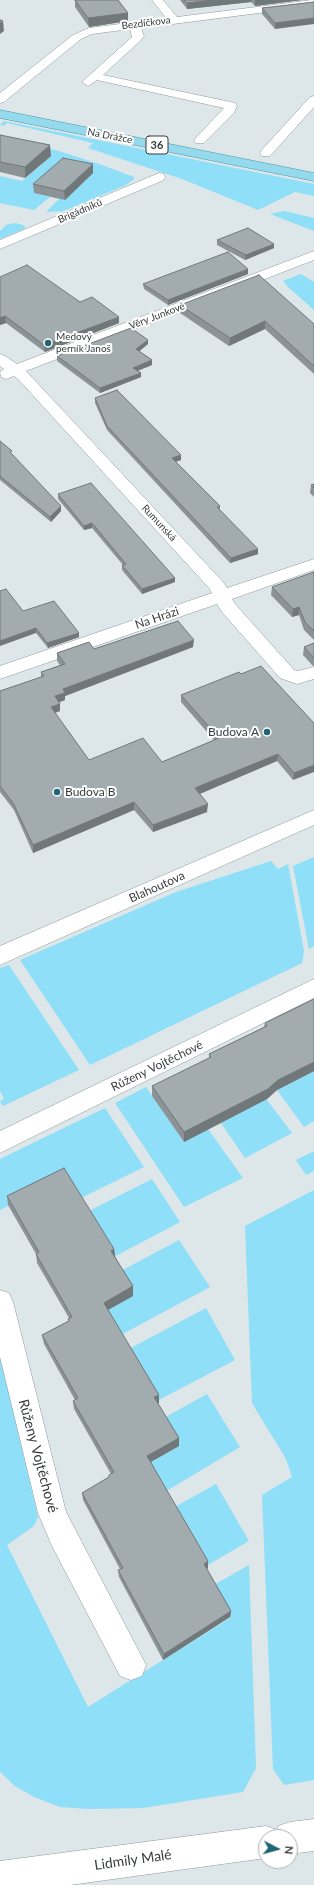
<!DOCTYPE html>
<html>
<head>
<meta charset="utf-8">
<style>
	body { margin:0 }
	#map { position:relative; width:314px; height:1885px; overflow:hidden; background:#dde6e9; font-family:Lato,sans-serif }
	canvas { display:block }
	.north { position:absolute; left:258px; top:1829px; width:40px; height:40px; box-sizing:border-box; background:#fff; border:1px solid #afb1b1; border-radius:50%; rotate:96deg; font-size:11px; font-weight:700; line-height:16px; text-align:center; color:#383c3d }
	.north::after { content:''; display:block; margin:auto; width:14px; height:18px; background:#206476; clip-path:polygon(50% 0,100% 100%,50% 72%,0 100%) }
</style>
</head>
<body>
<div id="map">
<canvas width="314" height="1885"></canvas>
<div class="north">N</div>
</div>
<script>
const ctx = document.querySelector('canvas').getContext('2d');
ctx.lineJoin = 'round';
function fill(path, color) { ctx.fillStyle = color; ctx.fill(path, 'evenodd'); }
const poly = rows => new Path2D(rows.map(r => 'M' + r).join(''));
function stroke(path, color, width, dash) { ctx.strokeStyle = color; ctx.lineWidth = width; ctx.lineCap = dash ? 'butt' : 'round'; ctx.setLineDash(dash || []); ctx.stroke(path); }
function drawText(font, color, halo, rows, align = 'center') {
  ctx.font = font + ' Lato,sans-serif'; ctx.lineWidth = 4; ctx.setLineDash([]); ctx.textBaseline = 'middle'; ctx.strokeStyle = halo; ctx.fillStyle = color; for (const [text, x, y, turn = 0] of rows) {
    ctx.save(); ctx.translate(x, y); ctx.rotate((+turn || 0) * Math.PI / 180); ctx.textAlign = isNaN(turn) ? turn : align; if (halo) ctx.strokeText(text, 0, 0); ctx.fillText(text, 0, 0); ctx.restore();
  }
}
fill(poly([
	[4,121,314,184,314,196,295,192,258,210,182,179,88,148,93,143,7,123,3,126,0,125],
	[35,146,59,151,102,165,134,177,134,179,126,185,64,211,46,212,59,199,34,193,50,197,34,210,0,203,0,176,22,181,42,164],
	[285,211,314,218,314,231,270,214],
	[15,223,23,225,26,228,0,239,0,231,6,225],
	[301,274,314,282,314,310,288,287,283,281],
	[314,857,314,946,309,949,293,866],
	[271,861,278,869,288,864,304,951,302,963,90,1065,20,960,176,892],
	[9,965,79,1070,3,1106,0,1102,4,1098,0,1091,0,968],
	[314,1067,314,1121,304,1127,277,1090,300,1078],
	[146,1087,184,1142,208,1129,243,1178,184,1207,115,1103],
	[264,1096,292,1133,245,1158,221,1123],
	[105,1108,144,1167,79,1199,65,1177,0,1210,0,1159],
	[314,1151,314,1171,306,1175,296,1160],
	[152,1179,180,1222,110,1259,87,1212],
	[314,1190,314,1780,284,1785,273,1769,262,1495,292,1477,286,1459,252,1403,245,1226],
	[179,1240,210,1287,119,1336,104,1312,119,1272],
	[206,1308,235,1360,153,1403,127,1350],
	[0,1356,38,1517,34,1526,7,1545,88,1707,230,1618,212,1586,249,1565,256,1768,243,1792,143,1808,88,1809,60,1807,34,1797,15,1786,0,1772],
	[207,1394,240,1447,163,1493,147,1464,179,1446,162,1419],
	[216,1484,249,1541,206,1566,173,1508]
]), '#8edff7');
const street = poly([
	[152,0,163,0,177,17,312,0,314,0,314,6,141,28,144,36,140,41,103,75,235,103,237,106,234,113,204,143,196,143,194,140,224,108,97,80,88,86,82,82,132,37,130,29,92,34,81,39,4,102,0,103,0,93,73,35,89,28,166,18,152,0],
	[314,96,314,107,270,156,262,156,260,153,262,150,310,97,314,96],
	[159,173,164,174,165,177,164,180,0,249,0,240,159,173],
	[314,251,314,260,26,371,223,582,227,588,314,559,314,570,232,599,236,605,294,670,298,671,314,667,314,679,297,684,280,678,222,612,217,604,0,679,0,666,212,593,209,588,19,380,14,376,6,379,1,377,0,372,4,369,0,366,0,354,5,356,17,364,314,251],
	[314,810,314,825,0,965,0,946,314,810],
	[314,979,314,998,0,1153,0,1131,314,979],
	[0,1290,9,1293,13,1302,66,1512,146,1665,142,1676,131,1680,120,1676,52,1546,38,1513,0,1357,0,1290],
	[314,1819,314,1851,290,1854,290,1837,266,1837,266,1858,70,1885,0,1885,0,1861,266,1826,277,1830,278,1826,290,1822,314,1819]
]);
const primary = poly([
	[0,110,314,173,314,181,0,118,0,110]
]);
stroke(street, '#90999b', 1);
stroke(primary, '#4592a6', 1);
fill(street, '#fff');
fill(primary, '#94daec');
fill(poly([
	[75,0,118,0,128,13,128,21,89,27,75,7],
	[180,0,302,0,255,6,251,2,187,9],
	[314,2,275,29,262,14,262,8],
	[0,135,51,156,25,178,0,172],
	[93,164,93,173,65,200,34,193,33,184],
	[217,240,274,248,245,260,217,245],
	[248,274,168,305,144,289,143,284],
	[0,277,80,302,119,323,45,352,6,323,0,325],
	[180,305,314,324,314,374,265,329,229,346,180,313],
	[148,340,148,344,139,351,152,360,152,365,138,371,141,373,141,377,100,393,57,361,57,356],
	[95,398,181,460,175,462,220,506,220,510,258,554,230,563,107,430,95,403],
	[0,441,61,511,51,522,0,480],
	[314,484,314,497,310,493,311,485],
	[58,494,175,578,175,582,142,594,122,570,122,565,123,565,92,528,84,530,58,499],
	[314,572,314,640,304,630,299,615,292,617,271,595,272,587],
	[23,611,79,637,48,648,36,633],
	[314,643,314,666,313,666,303,655,304,647],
	[193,647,65,696,65,700,59,702,60,704,60,711,55,713,89,760,162,762,214,740,181,702,181,695,241,674,314,723,293,780,277,761,199,794,207,812,153,832,134,810,33,853,14,810,0,792,0,691,41,677,41,672,60,665,57,661,57,653,94,649],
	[314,999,314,1071,277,1090,267,1099,184,1142,152,1096,152,1086,209,1058,209,1054,264,1027,265,1023],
	[7,1196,114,1249,115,1256,133,1296,108,1310,159,1403,158,1403,179,1438,179,1446,151,1462,208,1568,207,1569,231,1611,230,1617,163,1660,119,1577,118,1570,120,1569,83,1500,82,1493,109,1477,111,1474,74,1409,73,1401,75,1400,44,1344,42,1335,68,1321,68,1319,69,1318,37,1263,36,1254,8,1205]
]), '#8b9396');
fill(poly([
	[213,0,251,0,251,2,187,9,187,3],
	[255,0,302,0,255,6],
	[128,13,128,21,89,27,88,18],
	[314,18,314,24,275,29,275,23],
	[3,21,4,31,0,34,0,24],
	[50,145,51,156,25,178,25,167],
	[93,164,93,173,65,200,64,191],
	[274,244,274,248,245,260,246,255],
	[248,269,248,274,168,305,168,300],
	[5,316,6,323,0,325,0,318],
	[119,317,119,323,45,352,44,345],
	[265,321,265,329,229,346,230,338],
	[148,340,148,344,136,354,136,349],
	[152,360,152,365,133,372,133,368],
	[141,373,141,377,100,393,100,388],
	[181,455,181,460,172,463,172,458],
	[61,506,61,511,51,522,50,517],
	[92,523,92,528,84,530,84,526],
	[258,549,258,554,230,563,231,558],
	[175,578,175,582,142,594,142,589],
	[299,607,299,615,292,617,293,609],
	[36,628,36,633,0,646,0,641],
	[79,633,79,637,48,648,47,643],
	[194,640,193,647,65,696,65,700,55,704,55,696,63,689],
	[60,704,60,711,51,714,51,707],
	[278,754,277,761,195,796,195,788],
	[314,765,314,772,293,780,294,773],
	[134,802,134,810,33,853,33,845],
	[208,804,207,812,153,832,153,825],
	[314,1062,314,1071,277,1090,267,1099,184,1142,184,1132,278,1080],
	[114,1249,115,1258,111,1251],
	[133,1286,133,1296,104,1312,104,1303],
	[159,1395,159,1403,154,1405,154,1397],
	[179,1438,179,1446,147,1464,147,1456],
	[208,1561,208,1568,203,1571,204,1564],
	[231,1611,230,1617,163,1660,164,1654]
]), '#71787a');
const building = poly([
	[75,0,118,0,128,13,88,18,75,0],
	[184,0,213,0,187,3,184,0],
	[314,2,314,18,275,23,262,8,314,2],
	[0,20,3,21,0,24,0,20],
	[0,135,50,145,25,167,0,162,0,135],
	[63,158,93,164,64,191,33,184,63,158],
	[248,228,274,244,246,255,217,240,248,228],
	[228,252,248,269,168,300,143,284,228,252],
	[27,265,80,302,92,297,119,317,44,345,5,316,0,318,0,277,27,265],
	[259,275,314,324,314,366,265,321,230,338,180,305,259,275],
	[131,328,148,340,136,349,152,360,133,368,141,373,100,388,57,356,131,328],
	[117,390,181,455,172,458,220,506,217,507,258,549,231,558,107,426,95,398,117,390],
	[0,441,12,451,10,452,61,506,50,517,0,476,0,441],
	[91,483,175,578,142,589,122,565,126,564,92,523,84,526,58,494,91,483],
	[314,484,314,488,311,485,314,484],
	[314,572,314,631,305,622,299,607,293,609,272,587,314,572],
	[6,589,23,611,54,601,79,633,47,643,36,628,0,641,0,591,6,589],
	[178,621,194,640,63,689,65,693,55,696,60,704,51,707,89,760,143,738,162,762,219,738,181,695,239,672,241,674,261,666,314,723,314,765,294,773,278,754,195,788,208,804,153,825,134,802,33,845,13,803,0,786,0,691,44,676,41,672,65,664,57,653,89,642,94,649,178,621],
	[314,643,314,658,304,647,314,643],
	[314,999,314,1062,278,1080,268,1089,184,1132,152,1086,211,1057,209,1054,267,1026,265,1023,314,999],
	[64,1168,114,1249,111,1251,133,1286,104,1303,159,1395,154,1397,179,1438,147,1456,208,1561,204,1564,231,1611,164,1654,118,1570,123,1568,82,1493,109,1477,109,1475,114,1472,73,1401,78,1398,42,1335,69,1321,68,1319,72,1317,36,1254,39,1252,7,1196,64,1168]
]);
fill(building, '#a2abae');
stroke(building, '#71787a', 1);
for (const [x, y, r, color] of [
	[48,343,4,"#206476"],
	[267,732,4,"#206476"],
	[57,792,4,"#206476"]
]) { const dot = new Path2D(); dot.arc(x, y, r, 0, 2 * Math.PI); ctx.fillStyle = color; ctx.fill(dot); stroke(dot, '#fff', 1.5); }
drawText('10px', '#383c3d', '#fff', [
	["Bezdíčkova",146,23,-7],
	["Na Drážce",110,136,11],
	["Brigádníků",80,211,-23],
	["Věry Junkové",157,316,-21],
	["Rumunská",159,523,47]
]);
drawText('10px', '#383c3d', '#fff', [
	["Medový",56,337],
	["perník Janoš",56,349]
], 'left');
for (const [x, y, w] of [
	[157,145,22]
]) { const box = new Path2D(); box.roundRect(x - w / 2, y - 9, w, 18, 3); ctx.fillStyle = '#fff'; ctx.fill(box); stroke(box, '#383c3d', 1); }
drawText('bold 11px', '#383c3d', null, [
	["36",157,145]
]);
drawText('12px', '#383c3d', '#fff', [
	["Na Hrázi",157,618,-19],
	["Blahoutova",157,887,-24],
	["Růženy Vojtěchové",157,1066,-26]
]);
drawText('12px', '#383c3d', '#fff', [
	["Budova A",259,732],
	["Budova B",65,792,"left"]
], 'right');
drawText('14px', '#383c3d', '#fff', [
	["Růženy Vojtěchové",38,1456,75],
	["Lidmily Malé",133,1860,-8]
]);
</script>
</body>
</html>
